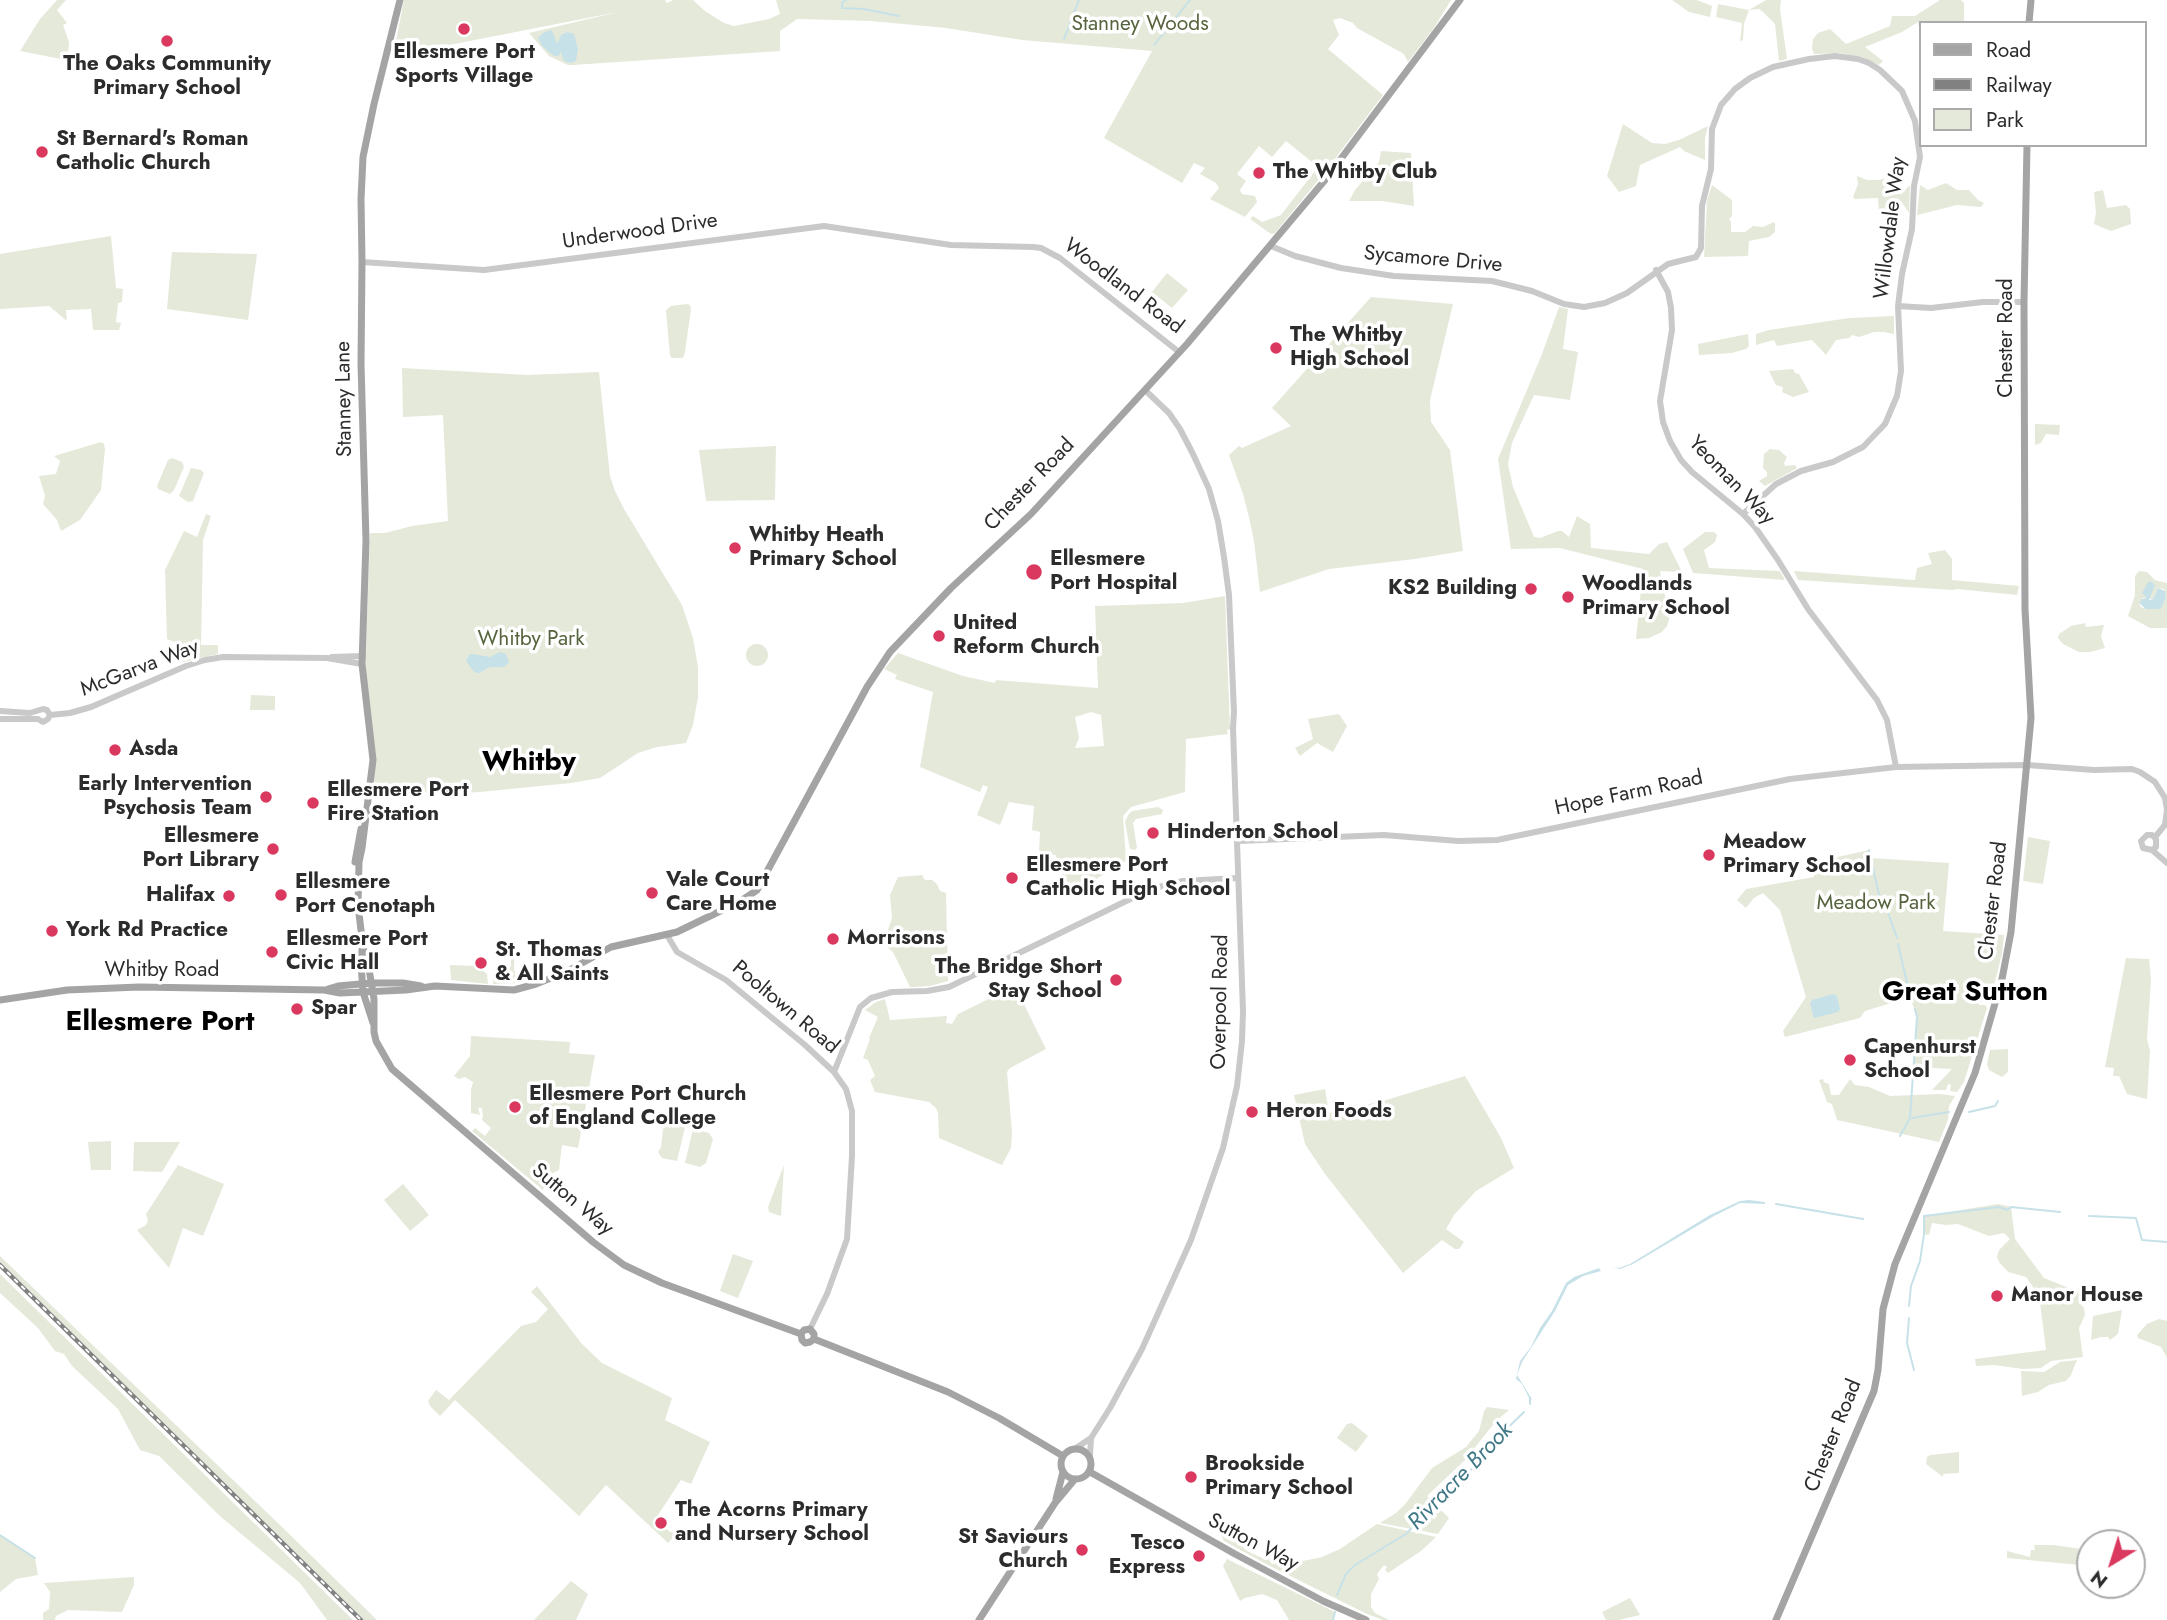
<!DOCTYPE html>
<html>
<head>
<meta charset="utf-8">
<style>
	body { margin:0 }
	#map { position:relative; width:2167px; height:1620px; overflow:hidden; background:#fff; font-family:Jost,sans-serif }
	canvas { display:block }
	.legend { position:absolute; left:1919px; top:21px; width:228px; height:126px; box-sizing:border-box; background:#fff; border:2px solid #ababab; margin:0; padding:9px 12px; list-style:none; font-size:21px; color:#2c2c2c }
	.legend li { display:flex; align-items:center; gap:14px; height:35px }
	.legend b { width:35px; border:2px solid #ababab }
	.north { position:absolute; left:2076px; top:1529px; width:70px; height:70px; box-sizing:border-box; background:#fff; border:2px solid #ababab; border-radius:50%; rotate:218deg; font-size:19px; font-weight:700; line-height:28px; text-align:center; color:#2c2c2c }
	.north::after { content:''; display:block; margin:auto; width:24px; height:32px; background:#da385e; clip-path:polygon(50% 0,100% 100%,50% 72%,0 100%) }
</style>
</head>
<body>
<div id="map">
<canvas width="2167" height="1620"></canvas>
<ul class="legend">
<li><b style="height:9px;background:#a4a4a4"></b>Road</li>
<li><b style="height:9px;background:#818181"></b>Railway</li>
<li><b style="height:19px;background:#e5e9da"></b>Park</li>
</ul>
<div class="north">N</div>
</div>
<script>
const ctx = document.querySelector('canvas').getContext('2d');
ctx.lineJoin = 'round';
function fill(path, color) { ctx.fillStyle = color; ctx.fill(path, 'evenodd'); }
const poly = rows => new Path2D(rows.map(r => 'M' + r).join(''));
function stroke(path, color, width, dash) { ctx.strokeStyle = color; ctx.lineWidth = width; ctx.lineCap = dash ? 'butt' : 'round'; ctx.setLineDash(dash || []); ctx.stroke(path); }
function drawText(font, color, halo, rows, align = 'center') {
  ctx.font = font + ' Jost,sans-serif'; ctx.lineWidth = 7; ctx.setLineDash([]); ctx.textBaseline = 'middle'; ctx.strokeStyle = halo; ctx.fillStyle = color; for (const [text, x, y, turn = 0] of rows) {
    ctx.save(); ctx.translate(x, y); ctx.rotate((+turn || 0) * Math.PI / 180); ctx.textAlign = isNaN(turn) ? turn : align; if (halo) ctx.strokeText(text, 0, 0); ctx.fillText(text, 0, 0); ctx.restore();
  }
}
fill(poly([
	[57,0,66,0,57,10,67,23,63,25,69,42,68,56,66,60,20,51,40,19],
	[404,0,665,0,667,3,673,0,693,0,705,11,724,23,734,26,769,19,780,14,776,0,1451,0,1434,28,1408,62,1404,54,1357,28,1353,23,1340,18,1333,20,1339,35,1328,49,1383,95,1325,172,1275,233,1271,234,1250,219,1253,216,1262,222,1281,215,1318,167,1286,141,1272,157,1259,146,1237,174,1246,181,1240,190,1242,194,1255,196,1257,202,1245,217,1210,199,1219,188,1216,183,1200,174,1205,168,1194,163,1182,183,1104,138,1152,51,1022,40,946,28,871,21,797,19,780,31,780,51,573,65,568,65,549,56,529,33,618,12,393,56],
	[1672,0,1697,0,1712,6,1710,17,1689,12],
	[1766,0,1781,0,1780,9,1787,59,1779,61,1775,24,1763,12,1759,9,1749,10,1744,24,1743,40,1740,41,1742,23,1716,17,1718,4,1749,10],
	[1940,0,1961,0,1964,3,1964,21,1924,21,1924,23,1920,23,1920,33,1918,22,1902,32,1865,47,1883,61,1879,65,1862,57,1839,53,1814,54,1812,48,1813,39,1818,33,1830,29,1846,44,1890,26,1892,16,1915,16],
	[1623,124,1652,143,1665,144,1679,140,1708,126,1705,138,1705,160,1684,151,1680,147,1640,165,1636,186,1619,192,1607,176],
	[1381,151,1411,153,1414,206,1382,201,1349,201,1355,190,1379,162],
	[1857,176,1867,180,1880,180,1883,178,1889,194,1901,194,1910,185,1909,213,1901,201,1879,214,1878,198,1855,199,1853,197,1858,184],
	[1946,183,1957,190,1969,190,1978,200,1984,203,1981,207,1957,205,1917,215,1920,185,1928,190],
	[1712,185,1732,200,1732,216,1729,219,1731,222,1731,232,1745,232,1753,226,1763,227,1774,222,1775,224,1775,232,1769,237,1749,241,1748,256,1704,257,1707,201],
	[2103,190,2107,208,2126,205,2130,209,2131,224,2111,231,2094,224,2096,213,2094,192],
	[111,236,116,288,123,289,122,302,118,303,116,322,121,323,119,330,93,330,91,309,66,310,67,321,49,306,0,309,0,254],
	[172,252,257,254,248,320,167,309],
	[1167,273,1188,290,1172,308,1152,292],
	[1371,297,1453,304,1430,400,1431,422,1450,450,1463,551,1415,559,1329,569,1260,592,1254,541,1249,517,1243,494,1229,455,1239,446,1242,448,1291,426,1272,408],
	[687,304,690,305,691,309,685,352,683,358,672,358,670,356,666,310,671,306],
	[1559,307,1568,309,1563,349,1578,352,1570,400,1534,395,1512,443,1508,464,1513,487,1534,537,1540,538,1558,531,1562,531,1569,537,1577,516,1590,524,1591,548,1649,554,1659,544,1667,542,1682,572,1660,571,1662,584,1684,579,1684,582,1663,587,1670,616,1667,626,1662,632,1649,638,1636,639,1643,569,1560,548,1511,549,1498,459,1542,354],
	[1894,316,1894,334,1884,332,1874,332,1859,337,1852,335,1849,338,1836,340,1826,355,1812,340,1777,346,1774,340,1756,345,1756,334,1769,330,1849,318],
	[1748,334,1749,346,1746,349,1732,353,1699,355,1698,344],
	[402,368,528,375,599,372,610,476,615,491,624,509,682,605,693,638,698,667,698,697,693,725,686,743,657,747,638,753,600,778,571,783,480,792,440,794,374,785,375,760,365,682,370,533,385,533,412,526,448,521,443,415,403,417],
	[1793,369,1795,373,1799,374,1809,392,1793,397,1782,392,1783,387,1776,385,1769,371],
	[2035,424,2060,425,2059,435,2046,434,2041,443,2035,445],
	[101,442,104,444,105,449,101,490,80,520,61,531,57,520,43,504,45,496,39,476,56,474,60,461,54,456],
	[776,446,775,500,706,501,699,450],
	[1770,449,1779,450,1787,457,1784,463,1785,466,1795,465,1797,468,1765,486,1759,481,1767,476,1767,472,1763,468,1764,454],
	[172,458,182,462,184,467,174,490,170,494,158,489,157,486,168,460],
	[191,468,201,470,204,473,193,501,188,502,179,496],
	[206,514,211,516,203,540,201,645,218,645,218,654,183,662,180,661,175,642,167,639,165,570,184,531,197,537],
	[1705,532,1714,532,1717,535,1715,542,1704,550,1709,568,1780,571,1785,580,1693,573,1683,549],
	[1945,550,1952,559,1952,580,2019,586,2017,595,1957,589,1953,590,1798,580,1794,571,1915,580,1917,568,1932,564,1928,553],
	[2139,571,2147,572,2155,580,2167,583,2167,628,2150,628,2128,616,2135,595,2135,576],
	[2158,588,2164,589,2166,597,2161,609,2143,608,2140,606,2139,603,2143,598,2153,599],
	[1225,596,1230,729,1227,730,1228,734,1186,739,1185,792,1131,807,1123,816,1126,861,1091,882,1061,896,1063,865,1056,864,1056,855,1039,853,1040,832,1032,830,1034,806,1009,802,1000,825,977,815,988,787,983,785,980,792,920,767,933,692,895,679,897,675,884,669,898,653,963,676,995,683,996,680,1098,688,1095,606,1183,603],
	[1091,712,1101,715,1104,746,1075,748,1079,738,1075,717],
	[2085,623,2086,627,2104,625,2101,636,2105,648,2090,652,2079,652,2063,644,2058,638,2059,634,2071,626],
	'746 655a11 11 0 1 1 22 0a11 11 0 1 1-22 0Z',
	[251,695,275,696,275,710,250,710],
	[1339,714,1347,726,1333,752,1317,743,1300,756,1295,748,1313,739,1308,719],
	[1158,807,1163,810,1162,814,1136,819,1133,823,1137,848,1135,850,1130,849,1125,822,1128,815,1132,811],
	[2028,837,2050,841,2043,884,2023,881],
	[1869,850,1871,858,1949,863,1943,931,2004,935,2002,954,1990,1001,1978,1002,1979,1005,1985,1005,1987,1008,1964,1082,1957,1092,1950,1091,1951,1085,1948,1084,1946,1090,1932,1090,1952,1069,1913,1067,1917,1017,1912,1003,1901,1000,1865,1011,1860,1018,1785,1037,1783,1031,1806,997,1780,910,1763,893,1754,898,1746,908,1737,900,1746,889,1814,877,1811,863],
	[922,875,925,880,932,880,937,884,940,891,946,893,948,981,930,986,914,987,910,987,893,952,883,944,892,918,890,895,898,877],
	[502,941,513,941,515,947,514,968,517,983,493,984,494,974,507,971,511,966,511,952],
	[2126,958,2149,959,2151,980,2147,1039,2150,1051,2147,1099,2127,1094,2119,1076,2113,1076,2114,1068,2105,1067],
	[450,965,477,966,487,974,488,984,451,980],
	[1015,986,1046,1049,1010,1068,1007,1072,1012,1132,1011,1148,1002,1165,939,1138,938,1113,936,1108,929,1102,875,1092,870,1080,875,1076,868,1060,863,1058,870,1039,869,1038,878,1017,865,1010,876,1002,885,999,890,1020,947,1016,946,1023,952,1024,958,1014],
	[471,1036,570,1042,569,1053,595,1055,578,1148,562,1145,559,1170,549,1175,543,1190,472,1131,475,1128,485,1136,491,1128,482,1120,483,1116,482,1108,478,1108,480,1115,471,1113,471,1090,473,1082,465,1077,459,1079,454,1076,470,1056],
	[2008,1049,2008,1072,2002,1077,1989,1070,1987,1064,1990,1050],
	[1465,1076,1501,1138,1514,1168,1476,1191,1454,1215,1446,1229,1464,1242,1459,1249,1455,1249,1442,1240,1403,1273,1325,1174,1305,1144,1294,1095,1325,1089,1329,1113,1383,1101],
	[1823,1079,1824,1082,1829,1084,1831,1095,1839,1095,1850,1079,1855,1085,1869,1087,1890,1096,1940,1094,1955,1096,1949,1106,1948,1120,1939,1142,1837,1120,1832,1104,1827,1102,1819,1080],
	[670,1123,685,1127,677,1161,662,1158,658,1152,661,1147,663,1129],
	[693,1129,709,1133,713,1139,706,1163,700,1167,685,1163],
	[111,1141,111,1170,91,1170,88,1142],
	[134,1142,180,1142,162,1172,133,1171],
	[178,1165,224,1184,203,1236,183,1228,169,1268,137,1230,146,1225,148,1221,146,1214],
	[784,1165,781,1216,769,1212,768,1207],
	[403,1184,429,1215,410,1231,384,1200],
	[1998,1204,2011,1207,2015,1239,2044,1278,2079,1292,2080,1303,2084,1308,2085,1315,2079,1328,2083,1357,2051,1361,2041,1368,2023,1369,1994,1365,1976,1366,1975,1359,2046,1350,2039,1294,2032,1294,2033,1287,2026,1277,2008,1272,1999,1262,1997,1257,1999,1250,2010,1239,2004,1233,1989,1236,1958,1224,1946,1225,1932,1223,1929,1235,1924,1234,1924,1216],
	[733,1254,753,1261,738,1298,720,1291],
	[0,1256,282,1527,377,1620,364,1620,0,1262],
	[0,1274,353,1620,327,1620,300,1583,221,1517,159,1456,140,1450,118,1409,72,1366,64,1354,55,1351,38,1328,0,1293],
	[537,1286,582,1344,602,1363,672,1398,665,1420,710,1442,691,1484,681,1480,658,1515,662,1525,670,1532,677,1533,668,1543,606,1485,579,1516,455,1400,440,1416,430,1406,428,1401,436,1390,449,1400,521,1326,536,1322,548,1309,531,1292],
	[2122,1310,2118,1334,2110,1340,2108,1337,2101,1337,2091,1340,2093,1316],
	[2159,1319,2167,1321,2167,1358,2161,1347,2138,1338,2137,1335,2147,1324],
	[2077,1360,2071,1375,2066,1381,2049,1385,2038,1392,2022,1396,2021,1371,2044,1372,2060,1362],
	[1487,1407,1509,1410,1496,1421,1465,1460,1427,1496,1449,1518,1438,1534,1380,1523,1396,1513,1406,1503,1432,1468,1466,1447,1479,1431,1484,1411],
	[1352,1423,1368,1436,1356,1452,1337,1438,1347,1424],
	[1959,1452,1959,1473,1943,1474,1943,1477,1926,1464,1927,1457,1930,1455],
	[1377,1524,1436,1537,1421,1551,1388,1573,1385,1570,1387,1567,1384,1565,1377,1574,1379,1579,1371,1594,1371,1607,1375,1613,1389,1620,1383,1620,1367,1614,1268,1565,1224,1541,1221,1535,1230,1534,1247,1551,1260,1557,1275,1561,1298,1562,1322,1557,1340,1549],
	[0,1535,35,1558,38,1575,16,1579,0,1592],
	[2034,1545,2053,1545,2090,1550,2090,1566,2007,1558,2007,1551,2030,1557,2031,1550,2035,1550],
	[1227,1559,1335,1612,1333,1620,1289,1620,1277,1600,1262,1594,1245,1598,1240,1601,1223,1566],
	[134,1577,134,1585,122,1612,68,1610,56,1616,55,1620,43,1620,43,1613,49,1609,50,1592,44,1583],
	[571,1581,588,1594,576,1620,534,1620],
	[1630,1598,1640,1615,1619,1620,1606,1620,1602,1612]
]), '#e5e9da');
fill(poly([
	[552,30,557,44,561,35,567,32,574,34,578,49,576,61,571,63,564,61,561,52,558,56,554,56,542,46,538,38,544,32],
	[2148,582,2152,582,2155,585,2149,600,2153,599,2158,588,2165,591,2166,597,2161,609,2146,609,2139,603,2142,599,2147,598,2142,593],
	[500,652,506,654,509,662,504,667,490,667,479,673,474,672,466,661,469,655,472,654,490,657],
	[1833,994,1837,996,1840,1009,1838,1012,1814,1018,1810,1004,1812,1000],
	[1749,1200,1765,1202,1765,1204,1740,1203,1714,1216,1633,1264,1620,1269,1612,1267,1619,1268,1630,1264,1710,1215,1740,1201],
	[1599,1268,1601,1271,1583,1276,1568,1285,1555,1311,1522,1362,1517,1375,1530,1396,1532,1399,1530,1400,1522,1384,1516,1379,1520,1361,1531,1347,1540,1328,1552,1311,1566,1283,1574,1277]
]), '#c7e1e8');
stroke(poly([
	[846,0,842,3,842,8,864,9,899,16],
	[1064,39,1079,0],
	[1154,45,1190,0],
	[1869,850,1879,895,1889,915,1897,938],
	[1898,944,1911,1000],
	[1969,1112,1995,1106,1998,1101],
	[1912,1118,1949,1112],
	[1900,1136,1910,1118,1917,1017,1915,1009],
	[1776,1204,1863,1219],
	[2089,1216,2136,1218,2142,1240,2167,1242],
	[1909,1306,1911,1286,1920,1261,1924,1234,1924,1216,1999,1207,2007,1210,2011,1207,2060,1212],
	[1909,1318,1907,1343,1914,1370],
	[1530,1404,1530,1398],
	[0,1535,35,1558],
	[1337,1595,1346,1574,1355,1565,1406,1534,1457,1481,1472,1469,1495,1440,1524,1412],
	[1333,1620,1335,1612]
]), '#c7e1e8', 2);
stroke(poly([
	[1271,246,1295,256,1341,268,1394,276,1492,281,1532,291,1564,304,1584,307,1605,303,1627,293,1668,264,1696,257,1701,248,1702,206,1711,169,1712,129,1721,105,1735,89,1750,78,1773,67,1809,59,1835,56,1858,59,1869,63,1880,70,1902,91,1915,121,1920,157,1914,186,1912,229,1902,274,1898,306,1901,371,1897,396,1885,424,1863,447,1833,462,1801,471,1776,484,1743,514],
	[362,262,484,270,824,226,951,245,1033,247,1041,248,1060,258,1179,352],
	[1656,270,1668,292,1671,308,1672,330,1660,401,1663,422,1670,441,1681,460,1692,472,1743,514,1755,527,1778,560,1808,609,1877,700,1887,720,1896,767],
	[1898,306,1931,308,1983,302,2024,302],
	[332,657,363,656],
	[0,711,30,713,43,709,47,710,50,715],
	[50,715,70,713,91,707,186,666,205,660,223,657,327,658,362,664],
	[0,719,38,719,43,722,48,719,50,715],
	[1238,841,1384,835,1458,841,1497,840,1790,779,1896,767,2027,765,2094,770,2132,769,2140,772,2155,782,2165,798,2167,810,2165,825,2155,837],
	[2152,850,2156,847,2156,839,2152,835,2147,835,2141,841,2143,848,2152,850,2167,863],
	[667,935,677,952,726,980,805,1045,834,1072,846,1089,852,1111,852,1156,847,1239,827,1294,810,1329],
	[834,1072,860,1007,871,998,892,992,927,991,949,987,1151,889,1183,881,1238,878],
	[1076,1448,1091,1438],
	[1090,1456,1091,1438,1110,1408,1142,1349,1191,1240,1223,1148,1237,1086,1242,1041,1243,1011,1233,728,1234,712,1229,595,1224,557,1218,521,1209,489,1193,454,1180,429,1169,413,1145,390]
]), '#c9c9c9', 6);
stroke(poly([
	[2029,23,2031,0],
	[355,862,361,829],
	[358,905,363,947,368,963,374,999,374,1032,376,1041,392,1069,593,1242,624,1265,662,1283,801,1334],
	[358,906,359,862,362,848,373,760,362,664,366,541,361,364,362,262,361,199,363,157,374,104,400,0],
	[362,950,361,964,363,992,373,1023],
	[328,989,338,986,371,983,403,983,421,986],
	[0,1000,67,990,139,987,324,990,340,993,406,990,435,986,514,990,536,984,566,972,611,947,677,932,741,901,757,890,867,687,890,652,951,588,1031,514,1187,344,1325,180,1460,0],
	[801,1334,804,1330,810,1329,814,1334,814,1339],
	[801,1334,802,1340,805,1343,810,1342,814,1339],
	[814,1339,948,1392,999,1418,1063,1456],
	'1061 1464a15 15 0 1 1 30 0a15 15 0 1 1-30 0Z',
	[1090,1472,1235,1554,1323,1601,1366,1620],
	[1056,1499,1063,1472],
	[979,1620,1055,1503,1075,1479],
	[1776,1620,1874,1391,1878,1370,1883,1309,1895,1264,1975,1073,2002,979,2011,932,2031,718,2025,609,2024,302,2027,145]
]), '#a4a4a4', 7);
const rail = poly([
	[0,1265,361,1620]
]);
stroke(rail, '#818181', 4.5);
stroke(rail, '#fff', 2, [5]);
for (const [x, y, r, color] of [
	[464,29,7,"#da385e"],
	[167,41,7,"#da385e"],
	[42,152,7,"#da385e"],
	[1259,173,7,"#da385e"],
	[1276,348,7,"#da385e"],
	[735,548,7,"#da385e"],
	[1034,572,9,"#da385e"],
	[1531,589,7,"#da385e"],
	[1568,597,7,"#da385e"],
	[939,636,7,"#da385e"],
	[115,750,7,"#da385e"],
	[266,797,7,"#da385e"],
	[313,803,7,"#da385e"],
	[1153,833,7,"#da385e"],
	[273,849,7,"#da385e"],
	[1709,855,7,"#da385e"],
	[1012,878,7,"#da385e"],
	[652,893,7,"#da385e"],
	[281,895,7,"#da385e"],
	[229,896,7,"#da385e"],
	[52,931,7,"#da385e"],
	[833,939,7,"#da385e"],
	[272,952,7,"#da385e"],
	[481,963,7,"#da385e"],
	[1116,980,7,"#da385e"],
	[297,1009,7,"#da385e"],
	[1850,1060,7,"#da385e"],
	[515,1107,7,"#da385e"],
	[1252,1112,7,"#da385e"],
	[1997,1296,7,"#da385e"],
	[1191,1477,7,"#da385e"],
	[661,1523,7,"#da385e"],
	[1082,1550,7,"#da385e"],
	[1199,1556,7,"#da385e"]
]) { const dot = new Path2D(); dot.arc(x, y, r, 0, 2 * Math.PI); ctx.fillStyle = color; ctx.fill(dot); stroke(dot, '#fff', 2.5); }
drawText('21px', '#56643d', '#fff', [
	["Stanney Woods",1140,25],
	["Whitby Park",531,640],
	["Meadow Park",1876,904]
]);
drawText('bold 21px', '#2c2c2c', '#fff', [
	["Ellesmere Port",464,53,"center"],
	["Sports Village",464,77,"center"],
	["The Oaks Community",167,65,"center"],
	["Primary School",167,89,"center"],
	["St Bernard's Roman",56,140],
	["Catholic Church",56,164],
	["The Whitby Club",1273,173],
	["The Whitby",1290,336],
	["High School",1290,360],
	["Whitby Heath",749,536],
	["Primary School",749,560],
	["Ellesmere",1050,560],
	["Port Hospital",1050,584],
	["Woodlands",1582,585],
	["Primary School",1582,609],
	["KS2 Building",1517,589,"right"],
	["United",953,624],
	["Reform Church",953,648],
	["Asda",129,750],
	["Early Intervention",252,785,"right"],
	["Psychosis Team",252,809,"right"],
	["Ellesmere Port",327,791],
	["Fire Station",327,815],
	["Hinderton School",1167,833],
	["Ellesmere",259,837,"right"],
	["Port Library",259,861,"right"],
	["Meadow",1723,843],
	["Primary School",1723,867],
	["Ellesmere Port",1026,866],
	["Catholic High School",1026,890],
	["Vale Court",666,881],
	["Care Home",666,905],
	["Ellesmere",295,883],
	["Port Cenotaph",295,907],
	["Halifax",215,896,"right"],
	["York Rd Practice",66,931],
	["Morrisons",847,939],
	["Ellesmere Port",286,940],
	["Civic Hall",286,964],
	["St. Thomas",495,951],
	["& All Saints",495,975],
	["The Bridge Short",1102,968,"right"],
	["Stay School",1102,992,"right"],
	["Spar",311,1009],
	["Capenhurst",1864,1048],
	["School",1864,1072],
	["Ellesmere Port Church",529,1095],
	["of England College",529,1119],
	["Heron Foods",1266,1112],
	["Manor House",2011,1296],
	["Brookside",1205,1465],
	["Primary School",1205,1489],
	["The Acorns Primary",675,1511],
	["and Nursery School",675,1535],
	["St Saviours",1068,1538,"right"],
	["Church",1068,1562,"right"],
	["Tesco",1185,1544,"right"],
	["Express",1185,1568,"right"]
], 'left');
drawText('21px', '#2c2c2c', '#fff', [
	["Willowdale Way",1891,228,-83],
	["Underwood Drive",640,232,-8],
	["Sycamore Drive",1433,260,5],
	["Woodland Road",1123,287,37],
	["Chester Road",2007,338,-90],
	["Stanney Lane",345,399,-91],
	["Yeoman Way",1731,481,46],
	["Chester Road",1030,485,-46],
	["McGarva Way",140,669,-21],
	["Hope Farm Road",1629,794,-12],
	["Chester Road",1994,901,-83],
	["Whitby Road",162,971],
	["Overpool Road",1221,1002,-89],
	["Pooltown Road",785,1008,40],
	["Sutton Way",572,1200,40],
	["Chester Road",1834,1436,-68],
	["Sutton Way",1253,1543,28]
]);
drawText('italic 23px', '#407888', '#fff', [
	["Rivracre Brook",1461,1477,-46]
]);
drawText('bold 28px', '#000', '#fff', [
	["Whitby",529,763],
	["Great Sutton",1965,993],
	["Ellesmere Port",160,1023]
]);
</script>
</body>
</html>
